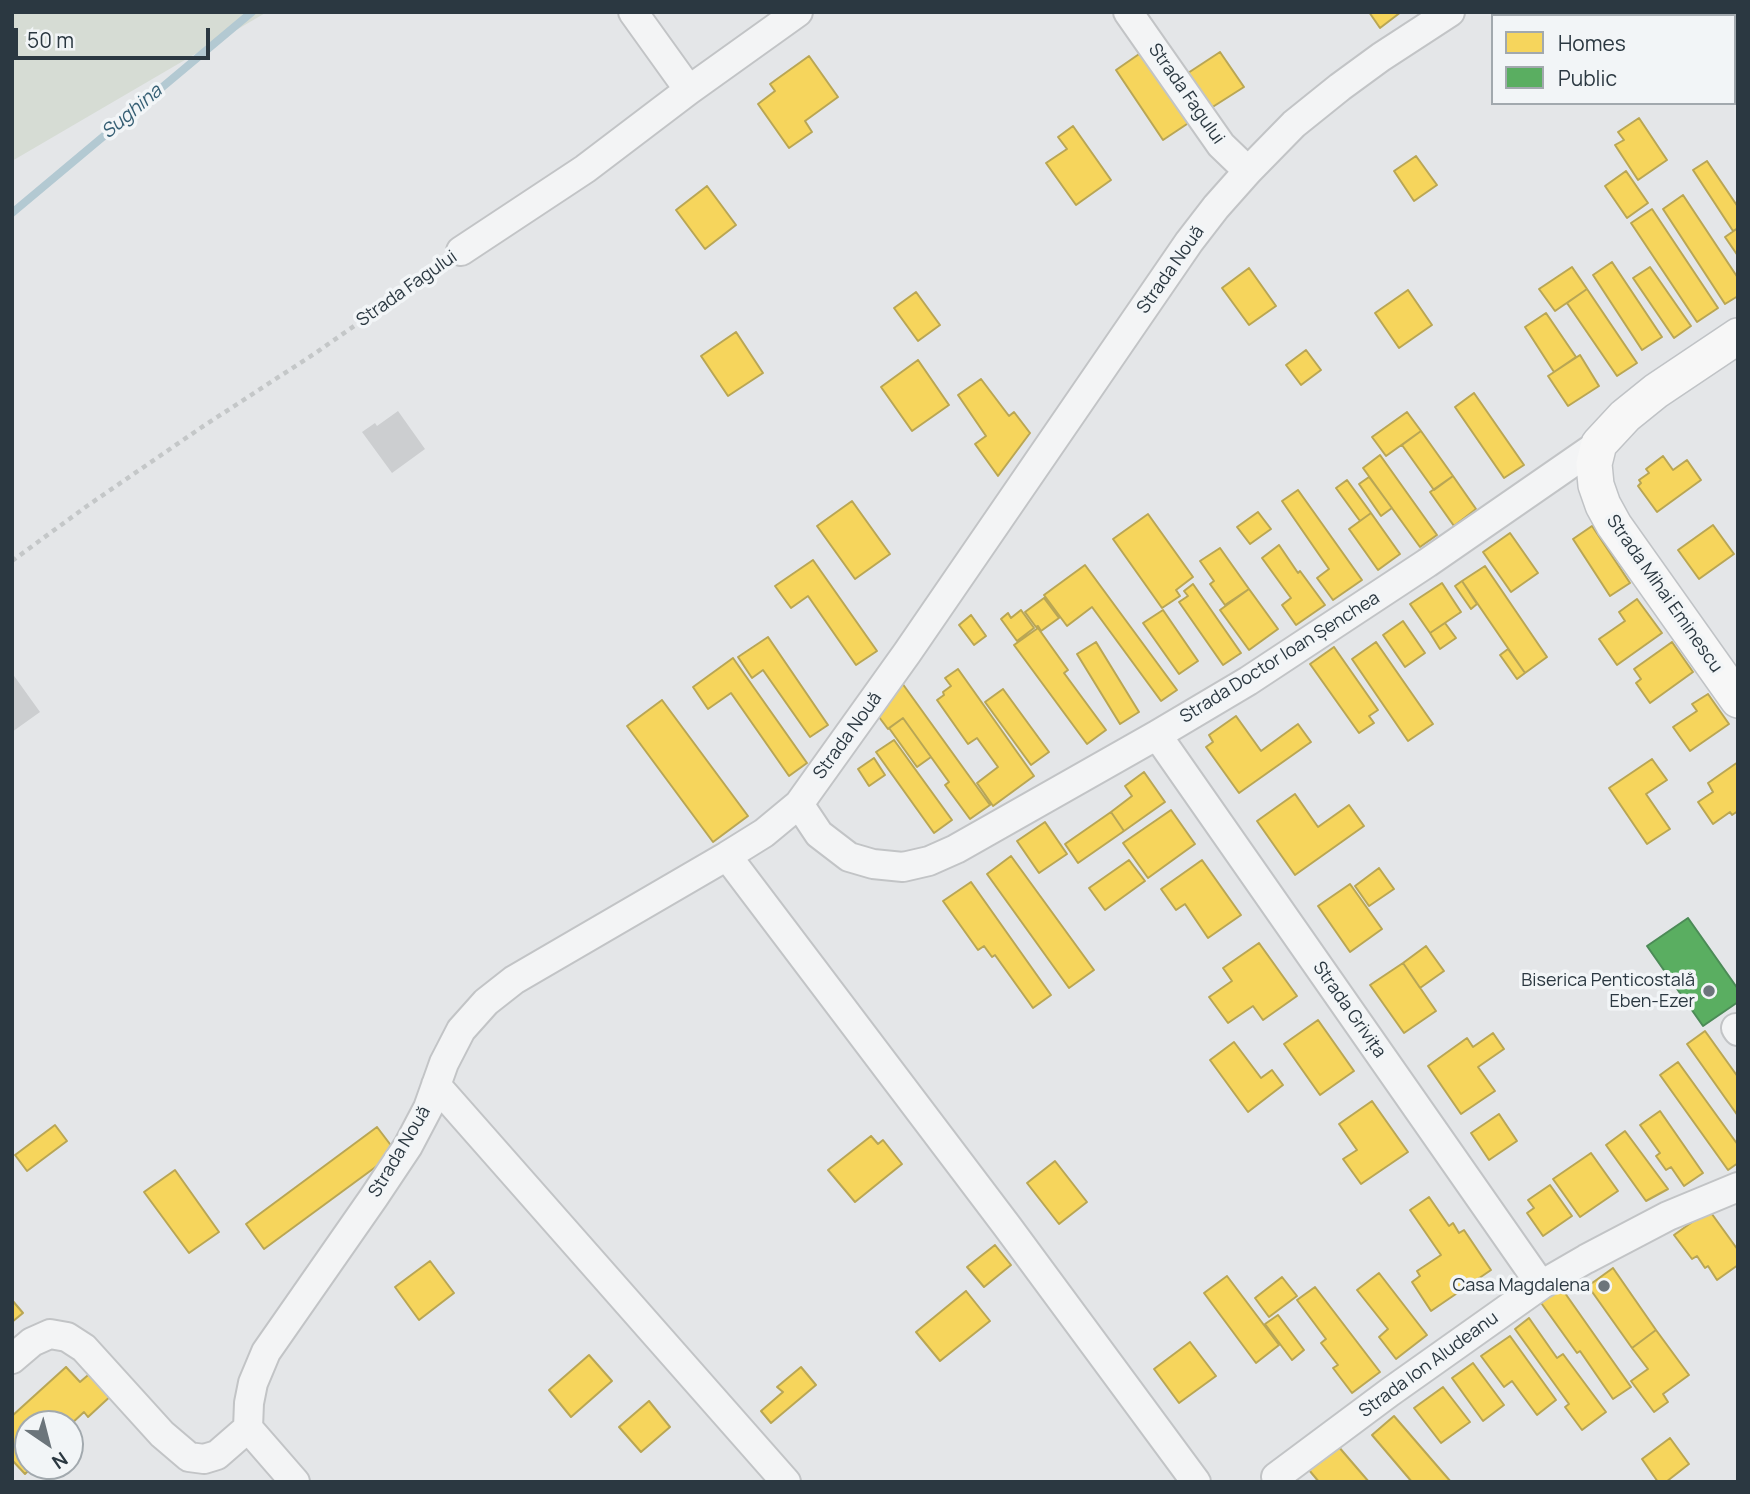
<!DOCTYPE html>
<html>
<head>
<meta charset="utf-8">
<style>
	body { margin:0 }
	#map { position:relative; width:1750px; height:1494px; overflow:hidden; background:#e4e6e8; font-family:Manrope,sans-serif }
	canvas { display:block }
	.frame { position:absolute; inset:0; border:14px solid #2b3841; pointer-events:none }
	.legend { position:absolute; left:1491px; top:14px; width:245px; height:91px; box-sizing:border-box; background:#f2f5f7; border:2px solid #a2a9ae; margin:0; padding:9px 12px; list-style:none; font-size:21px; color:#2b3841 }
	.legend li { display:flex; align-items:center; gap:14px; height:35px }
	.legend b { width:35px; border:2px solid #a2a9ae }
	.north { position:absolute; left:14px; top:1410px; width:70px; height:70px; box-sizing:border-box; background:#f2f5f7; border:2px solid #a2a9ae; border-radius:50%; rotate:145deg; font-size:19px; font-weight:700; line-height:28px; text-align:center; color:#2b3841 }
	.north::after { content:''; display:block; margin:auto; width:24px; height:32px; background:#6c757b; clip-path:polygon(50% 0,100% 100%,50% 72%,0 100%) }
	.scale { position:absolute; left:14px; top:28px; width:196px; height:32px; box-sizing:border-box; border:4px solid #2b3841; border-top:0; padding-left:9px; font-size:21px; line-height:24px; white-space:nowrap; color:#2b3841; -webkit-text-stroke:5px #f2f5f7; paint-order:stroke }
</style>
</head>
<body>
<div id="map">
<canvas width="1750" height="1494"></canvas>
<div class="frame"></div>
<ul class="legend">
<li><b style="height:19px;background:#f6d55c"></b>Homes</li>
<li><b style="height:19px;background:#5aae61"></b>Public</li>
</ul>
<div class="north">N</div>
<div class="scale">50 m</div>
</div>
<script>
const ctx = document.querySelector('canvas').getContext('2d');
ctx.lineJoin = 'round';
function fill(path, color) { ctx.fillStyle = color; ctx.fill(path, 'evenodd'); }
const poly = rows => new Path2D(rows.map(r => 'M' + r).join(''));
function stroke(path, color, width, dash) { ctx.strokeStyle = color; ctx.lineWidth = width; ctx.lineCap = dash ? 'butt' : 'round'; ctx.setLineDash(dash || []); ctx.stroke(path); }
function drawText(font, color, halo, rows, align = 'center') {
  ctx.font = font + ' Manrope,sans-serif'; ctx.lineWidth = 7; ctx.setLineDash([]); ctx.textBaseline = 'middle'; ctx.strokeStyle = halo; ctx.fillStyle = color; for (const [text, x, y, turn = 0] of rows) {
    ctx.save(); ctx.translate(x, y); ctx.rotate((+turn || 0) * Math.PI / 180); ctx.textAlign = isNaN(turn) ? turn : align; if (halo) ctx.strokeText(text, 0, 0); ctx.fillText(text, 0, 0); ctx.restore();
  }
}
fill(poly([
	[12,12,267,12,12,161]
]), '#d6dcd4');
const homes = poly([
	[1369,12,1401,12,1380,28,1369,12],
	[1142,52,1190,122,1163,140,1116,70,1142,52],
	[1220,52,1244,87,1211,108,1188,73,1220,52],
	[809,56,838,97,805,121,812,132,789,148,758,104,775,91,770,84,809,56],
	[1639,118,1667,160,1638,180,1615,145,1624,140,1618,132,1639,118],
	[1073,126,1111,180,1076,205,1046,163,1067,149,1058,137,1073,126],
	[1416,156,1437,185,1414,201,1394,171,1416,156],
	[1707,161,1738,207,1738,228,1733,231,1693,170,1707,161],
	[1626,171,1648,203,1627,218,1605,186,1626,171],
	[707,186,736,225,705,249,676,210,707,186],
	[1683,195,1738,278,1738,296,1725,304,1663,209,1683,195],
	[1652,209,1718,308,1697,322,1631,223,1652,209],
	[1738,228,1738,256,1725,237,1738,228],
	[1612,262,1662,337,1642,350,1593,275,1612,262],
	[1572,267,1587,289,1555,311,1539,289,1572,267],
	[1650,267,1691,326,1674,338,1633,278,1650,267],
	[1249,268,1276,306,1249,325,1222,288,1249,268],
	[1587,289,1637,363,1617,376,1567,303,1587,289],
	[1408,290,1432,325,1399,348,1375,313,1408,290],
	[916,292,940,325,918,341,894,308,916,292],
	[1546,313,1576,357,1554,372,1525,327,1546,313],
	[736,332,763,373,728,396,701,356,736,332],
	[1306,350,1321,370,1301,385,1286,365,1306,350],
	[1580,355,1599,386,1568,406,1548,376,1580,355],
	[918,360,949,405,912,431,881,387,918,360],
	[981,379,1009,416,1014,412,1030,433,998,476,975,444,986,436,958,395,981,379],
	[1474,393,1524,465,1504,478,1455,407,1474,393],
	[1407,412,1421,431,1386,456,1372,437,1407,412],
	[1421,431,1453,476,1434,490,1402,445,1421,431],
	[1380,455,1437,535,1420,547,1363,468,1380,455],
	[1663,456,1673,470,1687,460,1701,480,1657,512,1638,486,1641,483,1639,480,1649,473,1646,469,1663,456],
	[1453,476,1476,509,1454,526,1430,492,1453,476],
	[1369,477,1392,508,1381,516,1359,484,1369,477],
	[1347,480,1371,513,1360,521,1336,488,1347,480],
	[1298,490,1362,580,1333,600,1317,578,1329,569,1282,501,1298,490],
	[852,501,890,554,855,579,817,526,852,501],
	[1258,512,1271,529,1250,544,1237,527,1258,512],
	[1371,513,1400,554,1378,570,1349,529,1371,513],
	[1148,514,1193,577,1176,590,1180,596,1162,608,1113,539,1148,514],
	[1713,525,1734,554,1699,579,1678,550,1713,525],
	[1592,526,1630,583,1610,596,1573,539,1592,526],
	[1510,533,1538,573,1511,592,1483,552,1510,533],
	[1279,545,1298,573,1300,571,1325,605,1296,625,1282,605,1291,598,1262,558,1279,545],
	[1220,548,1249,589,1225,605,1210,584,1214,581,1200,561,1220,548],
	[813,560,877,651,856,665,808,596,791,608,775,586,813,560],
	[1085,565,1177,690,1161,701,1092,607,1067,626,1044,595,1085,565],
	[1485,566,1547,657,1525,673,1462,581,1485,566],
	[1462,581,1477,604,1471,609,1455,586,1462,581],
	[1442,583,1461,612,1430,633,1410,604,1442,583],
	[1193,584,1241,653,1223,665,1179,602,1188,596,1184,591,1193,584],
	[1249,589,1278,629,1249,650,1220,610,1249,589],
	[1044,598,1059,618,1041,631,1038,626,1036,627,1025,612,1044,598],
	[1637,599,1662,633,1617,665,1599,639,1625,621,1619,612,1637,599],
	[1021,610,1034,628,1017,641,1001,619,1008,613,1011,618,1021,610],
	[1163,610,1198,661,1179,674,1143,623,1163,610],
	[971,615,986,636,974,645,959,625,971,615],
	[1403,621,1425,653,1405,667,1383,635,1403,621],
	[1445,623,1456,638,1440,649,1430,633,1445,623],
	[1038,628,1068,670,1064,673,1106,730,1087,744,1014,645,1038,628],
	[768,637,828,725,810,737,763,670,752,678,738,657,768,637],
	[1096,642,1139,712,1120,724,1077,654,1096,642],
	[1376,642,1433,724,1408,741,1352,659,1376,642],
	[1672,642,1693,672,1650,703,1636,683,1641,679,1634,669,1672,642],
	[1334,647,1378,710,1369,716,1374,723,1359,733,1310,664,1334,647],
	[1508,649,1525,673,1517,679,1500,655,1508,649],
	[733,658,807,763,789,776,731,693,708,709,693,687,733,658],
	[958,669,1034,776,993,806,977,783,998,767,977,738,968,744,937,700,944,695,943,692,951,686,945,678,958,669],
	[902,683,990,805,970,819,945,785,949,782,903,718,888,729,879,717,902,683],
	[1003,689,1049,752,1031,765,985,702,1003,689],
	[1708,694,1729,724,1690,751,1673,727,1697,711,1692,704,1708,694],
	[662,700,748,816,713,842,627,726,662,700],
	[1236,716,1261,751,1298,724,1311,742,1239,793,1206,747,1213,742,1209,735,1236,716],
	[903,718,931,757,917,767,889,728,903,718],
	[894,740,952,820,934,833,876,752,894,740],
	[874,758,885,775,869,786,858,769,874,758],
	[1652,759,1667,780,1646,794,1670,829,1647,844,1609,788,1652,759],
	[1738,762,1738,811,1732,815,1730,812,1713,824,1698,802,1713,792,1708,783,1738,762],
	[1144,772,1165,802,1124,831,1111,812,1132,796,1125,786,1144,772],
	[1295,794,1318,827,1349,805,1364,826,1295,875,1257,821,1295,794],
	[1171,810,1195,844,1148,878,1123,843,1171,810],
	[1111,812,1124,831,1078,863,1065,844,1111,812],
	[1045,822,1067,854,1039,873,1017,841,1045,822],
	[1011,856,1094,970,1069,988,987,874,1011,856],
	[1129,860,1145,881,1105,910,1089,888,1129,860],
	[1202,860,1241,915,1208,938,1185,904,1176,910,1161,889,1202,860],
	[1379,868,1394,889,1369,906,1355,886,1379,868],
	[971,882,1051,995,1033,1008,995,955,992,957,984,946,978,950,943,901,971,882],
	[1350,884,1382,929,1350,952,1318,906,1350,884],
	[1259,943,1297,996,1263,1020,1253,1006,1228,1023,1209,997,1232,981,1223,968,1259,943],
	[1426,946,1444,971,1420,988,1403,963,1426,946],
	[1403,963,1436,1011,1404,1033,1370,985,1403,963],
	[1318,1020,1354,1071,1320,1095,1284,1044,1318,1020],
	[1705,1031,1738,1077,1738,1116,1687,1044,1705,1031],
	[1493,1033,1504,1049,1478,1067,1495,1091,1461,1114,1428,1066,1467,1038,1473,1047,1493,1033],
	[1234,1042,1261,1078,1272,1070,1283,1085,1248,1112,1210,1060,1234,1042],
	[1678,1062,1738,1145,1738,1163,1728,1170,1660,1075,1678,1062],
	[1372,1101,1408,1152,1361,1184,1343,1159,1357,1150,1339,1124,1372,1101],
	[1660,1111,1703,1173,1684,1186,1671,1167,1666,1170,1656,1156,1660,1153,1640,1125,1660,1111],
	[1499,1114,1517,1141,1489,1160,1471,1133,1499,1114],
	[55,1125,67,1141,27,1171,15,1155,55,1125],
	[377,1127,396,1152,264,1249,246,1224,377,1127],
	[1625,1131,1668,1189,1646,1201,1606,1145,1625,1131],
	[871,1136,878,1144,883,1140,902,1164,855,1202,828,1170,871,1136],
	[1591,1153,1618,1191,1580,1217,1553,1179,1591,1153],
	[1055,1161,1087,1202,1059,1224,1027,1183,1055,1161],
	[175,1170,219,1232,189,1253,144,1192,175,1170],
	[1550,1185,1572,1216,1543,1236,1527,1213,1534,1208,1528,1200,1550,1185],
	[1429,1197,1449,1226,1453,1223,1459,1233,1464,1230,1491,1270,1431,1311,1412,1282,1420,1276,1417,1271,1441,1255,1410,1210,1429,1197],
	[1709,1210,1738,1250,1738,1265,1717,1280,1708,1266,1705,1268,1697,1256,1692,1259,1674,1235,1709,1210],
	[995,1245,1011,1265,984,1287,967,1267,995,1245],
	[430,1261,454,1293,419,1320,395,1287,430,1261],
	[1613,1268,1656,1330,1632,1348,1588,1286,1613,1268],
	[1379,1273,1427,1335,1396,1359,1379,1337,1388,1329,1357,1290,1379,1273],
	[1227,1276,1279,1345,1256,1363,1204,1293,1227,1276],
	[1282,1277,1297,1296,1269,1317,1255,1298,1282,1277],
	[1560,1286,1631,1387,1613,1399,1580,1351,1577,1353,1539,1300,1560,1286],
	[1315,1287,1380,1372,1352,1393,1333,1368,1338,1365,1321,1343,1326,1339,1297,1300,1315,1287],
	[966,1291,990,1321,940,1361,916,1332,966,1291],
	[12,1300,23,1313,12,1322,12,1300],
	[1278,1315,1304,1350,1292,1360,1265,1324,1278,1315],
	[1529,1318,1557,1358,1563,1354,1606,1412,1582,1430,1565,1407,1569,1404,1515,1329,1529,1318],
	[1656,1330,1689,1375,1663,1394,1668,1402,1654,1412,1631,1381,1648,1369,1632,1348,1656,1330],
	[1510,1336,1556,1400,1537,1415,1512,1381,1504,1387,1481,1356,1510,1336],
	[1190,1342,1216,1376,1179,1403,1154,1369,1190,1342],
	[589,1355,612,1381,571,1417,549,1390,589,1355],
	[1473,1363,1504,1405,1483,1421,1452,1378,1473,1363],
	[66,1367,80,1382,94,1370,115,1392,88,1417,84,1412,70,1425,81,1436,70,1446,70,1424,28,1424,28,1466,33,1466,25,1474,12,1460,12,1416,66,1367],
	[801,1367,816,1385,771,1423,761,1411,783,1392,777,1387,801,1367],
	[1443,1387,1470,1422,1441,1443,1414,1408,1443,1387],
	[649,1401,670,1427,641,1452,619,1427,649,1401],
	[1394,1416,1451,1482,1412,1482,1372,1435,1394,1416],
	[1670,1438,1689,1464,1666,1482,1658,1482,1642,1459,1670,1438],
	[1338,1446,1369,1482,1319,1482,1309,1470,1338,1446]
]);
fill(homes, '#f6d55c');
stroke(homes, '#b9a654', 2);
const public = poly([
	[1688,918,1738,989,1738,1002,1703,1026,1647,946,1688,918]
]);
fill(public, '#5aae61');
stroke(public, '#4c8b57', 2);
stroke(poly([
	[12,213,252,12]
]), '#b3c9d2', 8);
fill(poly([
	[398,411,425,449,392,473,362,432,375,423,377,426],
	[12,673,40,712,12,732]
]), '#ccced0');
const minor = poly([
	[633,12,689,90],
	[1128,12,1221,145,1248,171],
	[461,251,585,169,689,90,798,12],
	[1157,735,1541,1285],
	[799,804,819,834,849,857,873,864,903,867,929,861,956,849,1157,735,1248,681,1427,563,1599,444],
	[727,856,1007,1226,1196,1482],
	[1736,1028,1738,1031],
	[436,1085,786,1482],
	[12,1359,32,1342,50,1334,67,1337,84,1348,162,1434,189,1457,204,1459,217,1455,248,1428],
	[248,1428,249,1403,253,1383,266,1352,374,1197,408,1146,428,1108,444,1063,461,1030,486,1002,514,980,727,856,764,833,799,804,907,653,1189,242,1216,207,1248,171,1294,124,1340,87,1381,57,1450,12],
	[248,1428,295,1482],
	[1276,1477,1390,1392,1541,1285,1586,1259,1668,1216,1738,1187]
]);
const major = poly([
	[1738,336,1656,391,1625,416,1599,444,1594,464,1596,485,1603,505,1614,525,1738,700]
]);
stroke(minor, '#c2c4c6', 32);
stroke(major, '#c0c3c6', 38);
stroke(poly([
	[12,561,87,506,202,427,317,352,441,265]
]), '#c4c7c8', 4.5, [5, 5]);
stroke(minor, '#f3f4f5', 28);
stroke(major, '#f7f7f7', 35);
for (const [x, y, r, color] of [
	[1709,991,7,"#6c757b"],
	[1604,1286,7,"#6c757b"]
]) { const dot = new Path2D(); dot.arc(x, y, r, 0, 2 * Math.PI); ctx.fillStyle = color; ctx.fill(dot); stroke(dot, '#f2f5f7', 2.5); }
drawText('18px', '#2b3841', '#f2f5f7', [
	["Strada Fagului",1186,94,55],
	["Strada Nouă",1171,270,-55],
	["Strada Fagului",407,289,-35],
	["Strada Mihai Eminescu",1664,594,55],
	["Strada Doctor Ioan Șenchea",1280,658,-32],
	["Strada Nouă",848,736,-54],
	["Strada Grivița",1349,1010,55],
	["Strada Nouă",400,1152,-59],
	["Strada Ion Aludeanu",1429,1365,-36]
]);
drawText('18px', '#2b3841', '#f2f5f7', [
	["Biserica Penticostală",1695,981],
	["Eben-Ezer",1695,1002],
	["Casa Magdalena",1590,1286]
], 'right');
drawText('italic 19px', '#365f74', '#f2f5f7', [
	["Sughina",132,112,-40]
]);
</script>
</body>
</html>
